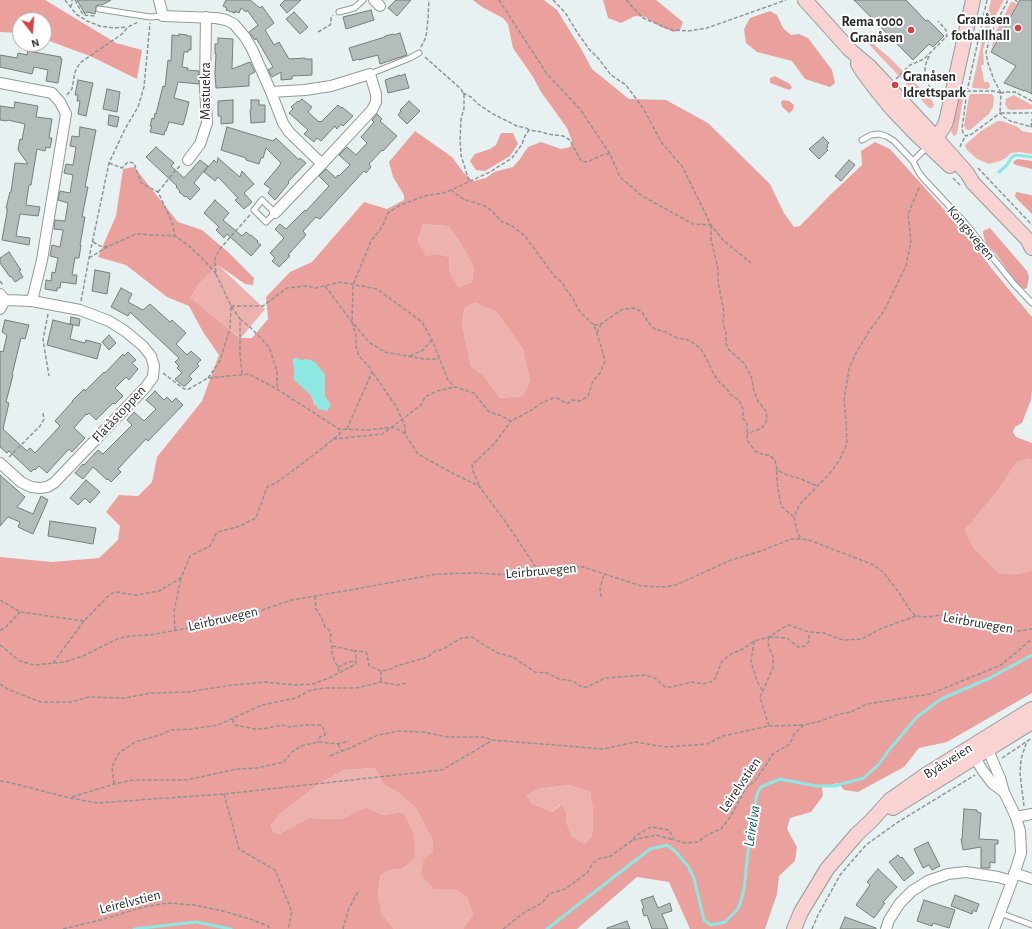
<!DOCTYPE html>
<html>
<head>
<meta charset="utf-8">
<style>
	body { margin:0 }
	#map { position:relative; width:1032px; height:929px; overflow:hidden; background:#e8f1f1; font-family:"Alegreya Sans",sans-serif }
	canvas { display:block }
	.north { position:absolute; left:12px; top:12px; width:40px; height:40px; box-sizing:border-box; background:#fff; border:1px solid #a9abab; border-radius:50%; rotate:163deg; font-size:11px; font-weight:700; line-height:16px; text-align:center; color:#292c2c }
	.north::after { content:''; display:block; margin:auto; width:14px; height:18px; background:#d24247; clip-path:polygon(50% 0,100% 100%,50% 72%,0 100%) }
</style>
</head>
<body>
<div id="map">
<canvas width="1032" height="929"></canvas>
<div class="north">N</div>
</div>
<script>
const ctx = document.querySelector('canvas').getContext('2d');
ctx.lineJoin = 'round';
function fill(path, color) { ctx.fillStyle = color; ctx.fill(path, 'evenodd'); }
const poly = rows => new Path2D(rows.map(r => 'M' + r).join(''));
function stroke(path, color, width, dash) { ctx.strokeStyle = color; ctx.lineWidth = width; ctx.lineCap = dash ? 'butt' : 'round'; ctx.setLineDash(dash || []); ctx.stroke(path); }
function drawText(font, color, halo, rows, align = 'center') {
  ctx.font = font + ' "Alegreya Sans",sans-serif'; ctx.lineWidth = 4; ctx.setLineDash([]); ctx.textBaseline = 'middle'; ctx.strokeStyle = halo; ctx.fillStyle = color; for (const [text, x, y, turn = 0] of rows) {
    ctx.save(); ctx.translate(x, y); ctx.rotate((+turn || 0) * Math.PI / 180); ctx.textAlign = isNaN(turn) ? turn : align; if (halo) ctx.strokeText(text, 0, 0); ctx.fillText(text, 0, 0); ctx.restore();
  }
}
fill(poly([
	[991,0,1004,0,988,30,983,50,984,64,981,66,983,74,984,82,988,82,990,85,990,87,987,89,973,88,972,87],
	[1011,2,1013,2,1017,4,991,50,996,31],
	[863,36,864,36,890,58,931,99,934,105,932,108,929,108,862,37],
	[971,94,991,94,993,95,994,98,993,107,989,114,970,130,968,130,966,129,964,126,969,96],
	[1014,95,1032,105,1032,109,1010,110,1007,108,1005,104,1006,99],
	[959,96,963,99,957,134,954,136,951,132],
	[998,121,1002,121,1018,127,1022,131,1032,133,1032,154,1019,152,1011,153,1006,158,1000,161,989,164,977,159,967,150,965,146,966,144,981,131],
	[423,224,448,226,460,242,474,268,472,282,459,287,450,273,449,257,439,254,426,257,418,241],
	[218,265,265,309,241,338,224,325,191,298,198,285],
	[475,303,497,312,523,350,530,381,523,396,500,398,484,376,471,366,462,324,465,307],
	[1028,459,1032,460,1032,570,1017,574,999,573,974,548,965,531,967,526,972,523,974,519,997,492,1017,462],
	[375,768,383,784,399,793,415,807,433,841,434,889,454,889,467,897,473,915,463,929,394,929,382,914,378,893,381,875,390,870,401,869,403,812,383,815,366,807,341,819,309,818,292,827,280,834,273,832,271,825,280,814,319,784,344,770],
	[568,785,590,792,593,810,592,836,584,844,571,837,566,821,566,811,560,805,552,812,531,803,527,795,539,789]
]), '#eeb2ae');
fill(poly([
	[0,0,45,0,116,43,142,50,137,79,90,56,44,39,44,20,20,20,20,33,0,32],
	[473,0,544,0,557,10,580,47,592,69,629,99,666,100,708,123,770,184,784,213,794,227,800,226,830,195,862,165,861,151,875,142,890,149,968,236,992,269,1032,317,1032,389,1031,400,1022,423,1015,427,1013,432,1016,437,1032,443,1032,460,1028,459,1017,462,997,492,974,519,972,523,967,526,965,531,974,548,999,573,1017,574,1032,570,1032,693,947,742,919,748,904,767,858,792,844,790,838,783,822,787,823,796,811,812,790,818,787,829,797,847,795,861,779,876,777,894,765,929,690,929,669,882,637,877,577,929,463,929,473,915,467,897,454,889,434,889,421,875,424,859,433,853,433,841,415,807,399,793,383,784,375,768,344,770,319,784,280,814,271,825,273,832,280,834,292,827,309,818,341,819,366,807,383,815,403,812,414,835,415,858,401,869,390,870,381,875,378,893,382,914,394,929,0,929,0,557,52,562,99,558,118,540,120,526,106,512,119,495,138,496,152,482,157,457,202,401,219,355,203,332,189,306,167,297,126,265,98,257,116,216,123,169,134,167,178,222,202,230,228,252,254,278,253,285,245,284,218,265,198,285,191,298,240,338,252,338,268,319,266,297,290,272,312,262,364,202,387,209,404,200,404,195,393,177,389,162,415,131,452,157,464,173,473,181,486,178,494,172,513,167,520,159,528,147,541,142,561,149,570,147,572,141,567,128,541,92,533,77,513,48,508,24,503,18,482,7],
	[423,224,448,226,460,242,474,268,472,282,459,287,450,273,449,257,439,254,426,256,418,241],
	[475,303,497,312,523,350,530,381,523,396,500,398,484,376,471,366,462,324,465,307],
	[294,358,297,358,325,374,325,397,331,405,315,405,311,395,295,380,294,366,293,362],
	[568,785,590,792,593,810,592,836,584,844,571,836,566,821,566,811,561,805,552,812,531,803,527,795,539,789],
	[603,0,656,0,683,22,680,30,674,32,661,27,645,17,635,16,621,23,608,18],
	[770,11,777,15,783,28,791,35,799,34,808,38,832,70,835,83,830,87,805,79,792,61,757,52,746,43,744,29,750,18],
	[775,76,790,84,792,88,789,90,770,83,770,78],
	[783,100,789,101,794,105,793,110,789,113,782,107,781,102],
	[501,133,513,133,518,144,510,156,485,171,476,170,470,161,475,154,490,149,496,145],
	[1018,159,1032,161,1032,169,1016,165,1013,163,1014,161],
	[1016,192,1031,195,1032,196,1032,214,1017,199,1015,196],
	[990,228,1027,271,1029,277,1027,288,1024,289,1017,283,996,254,987,245,984,238,983,231]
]), '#eaa19d');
fill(poly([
	[294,358,297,358,301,360,307,359,315,362,325,374,325,397,331,405,327,411,318,409,311,395,294,380,294,366,293,362]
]), '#8de7e3');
stroke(poly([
	[999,172,1007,165,1012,157,1016,155,1032,157],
	[134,929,196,922,231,929],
	[547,929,650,849,667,845,675,851,688,866,694,878,704,920,711,925,725,922,737,910,740,904,744,889,749,842,757,794,761,787,780,779,816,786,834,786,864,778,879,764,889,750,917,717,941,699,990,678,1032,655]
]), '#8de7e3', 3);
const building = poly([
	[77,0,111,0,102,5,98,5,96,6,95,14,87,12,85,14,77,0],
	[226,0,250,0,260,8,262,6,274,23,265,30,274,45,279,42,289,59,305,58,305,59,312,59,312,75,292,76,292,79,281,80,281,72,272,77,268,70,273,67,256,38,255,40,249,32,258,25,247,10,246,12,241,8,239,13,235,11,235,13,226,10,227,8,223,6,226,0],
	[285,0,301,0,287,13,280,5,285,0],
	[396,0,411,0,397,16,388,8,396,0],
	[854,0,906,0,926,21,928,20,944,36,933,47,929,44,913,60,854,0],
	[1020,0,1032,0,1032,94,1024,90,1024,91,1004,83,1016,66,991,52,1020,0],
	[371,10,374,20,346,29,343,17,371,10],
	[294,12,308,27,300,34,286,19,294,12],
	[400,33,407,55,380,64,378,55,359,60,358,59,353,61,349,48,385,37,385,36,393,34,394,35,400,33],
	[179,34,187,35,187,36,191,36,191,50,188,50,188,52,184,52,182,67,188,68,187,70,199,71,199,84,178,82,174,98,189,102,186,115,183,125,169,122,166,131,165,131,164,135,150,132,152,126,150,126,152,118,154,119,155,113,156,114,163,86,165,87,168,60,171,61,172,35,179,36,179,34],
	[218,38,233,39,232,69,250,62,255,72,249,75,249,86,216,88,215,73,216,54,215,54,215,44,218,44,218,38],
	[28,51,61,57,60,59,62,59,58,83,46,81,48,70,34,67,32,74,0,67,0,55,17,58,18,53,27,55,28,51],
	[405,74,409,88,388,93,385,80,400,75,400,76,405,74],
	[78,80,93,83,86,116,78,114,80,101,77,101,78,95,75,95,78,80],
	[107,89,120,92,117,112,103,109,107,89],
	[302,99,312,107,308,112,319,122,320,121,321,122,338,105,341,108,342,107,353,116,343,126,341,124,337,129,335,126,321,141,317,138,314,142,304,134,308,130,289,113,293,109,291,107,298,101,299,102,302,99],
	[233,100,233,123,221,124,221,116,218,116,218,101,233,100],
	[251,100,259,100,259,105,265,105,265,122,251,123,250,110,251,110,251,100],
	[409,101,420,111,407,124,398,115,401,111,400,110,409,101],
	[15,102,38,106,36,117,52,119,49,138,52,138,50,148,46,147,45,151,37,149,31,185,29,185,26,205,40,207,38,216,20,214,16,236,30,238,29,245,2,240,7,212,7,208,6,208,10,192,11,192,15,163,28,164,18,150,20,139,22,140,25,124,8,120,7,121,0,120,0,106,14,108,15,102],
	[377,114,382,119,380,121,397,136,383,151,382,150,369,164,371,167,366,173,364,171,320,219,316,217,303,231,306,235,288,255,290,256,279,267,272,261,275,258,270,253,284,238,275,229,280,224,286,229,305,210,306,211,329,186,319,176,326,169,336,178,338,175,339,176,350,165,339,155,347,147,356,155,367,143,361,137,374,122,372,120,377,114],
	[109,115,119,117,117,127,108,125,109,115],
	[80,127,96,130,85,187,88,187,82,217,85,217,80,245,81,245,79,258,75,258,72,275,77,275,76,284,61,282,60,288,57,288,57,291,45,289,46,280,51,281,52,272,55,273,58,258,50,256,52,245,60,247,63,230,54,229,55,220,65,221,68,203,58,200,60,191,70,193,73,175,64,173,66,164,73,165,76,147,70,146,72,136,79,137,80,127],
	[227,127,273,141,276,138,299,160,300,158,306,163,288,182,289,183,275,200,268,193,271,189,264,184,280,165,280,164,281,163,266,148,263,158,261,158,259,164,246,160,246,158,221,150,227,127],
	[823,137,829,143,827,145,828,147,826,148,828,150,819,159,809,149,823,137],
	[156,147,174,163,171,166,184,178,200,160,208,166,194,183,200,189,190,200,186,196,185,197,179,192,180,191,176,187,177,186,146,157,156,147],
	[218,158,240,177,242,171,254,184,244,193,252,202,244,209,235,200,238,198,218,177,215,181,204,172,214,160,217,163,218,158],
	[849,160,855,165,841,181,835,176,849,160],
	[215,200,229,213,223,220,242,236,246,232,251,236,251,235,258,241,257,242,261,245,251,256,227,234,224,238,216,230,219,227,204,213,215,200],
	[9,252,21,270,19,271,23,277,15,282,11,276,10,277,0,263,0,258,9,252],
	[95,270,110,273,107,294,92,291,95,270],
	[121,288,132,294,128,302,143,310,150,304,170,322,172,320,186,333,176,344,187,355,191,351,201,360,197,364,199,366,189,376,192,379,185,386,183,386,175,379,182,373,177,368,179,366,175,362,179,358,130,312,128,316,111,307,121,288],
	[71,317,80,319,79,326,70,324,71,317],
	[5,320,29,325,25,339,21,338,12,375,13,375,6,402,9,403,3,429,27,451,30,448,35,453,60,426,55,421,73,401,72,401,84,389,85,391,104,372,105,373,123,354,124,356,128,352,136,360,132,363,138,369,129,380,126,377,115,388,123,396,115,404,113,403,96,420,89,413,87,415,86,414,74,428,85,438,72,452,69,449,47,473,39,466,35,470,34,469,31,472,9,451,7,453,0,447,0,351,3,352,7,335,2,332,5,320],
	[53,320,73,325,70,339,85,343,86,340,101,344,97,359,47,345,53,320],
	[109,335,116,343,109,350,102,342,109,335],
	[155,391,164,400,167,397,172,402,176,398,183,405,148,441,146,439,130,456,118,469,121,472,111,482,108,479,107,480,93,467,83,479,75,473,83,464,84,465,98,450,103,454,132,425,127,420,134,412,144,421,156,409,146,400,155,391],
	[0,475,25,497,17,507,33,514,41,496,48,500,33,534,18,527,20,522,8,517,0,526,0,475],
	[86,480,100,492,90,503,85,498,78,505,70,498,86,480],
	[50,521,96,528,93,544,48,536,50,521],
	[964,809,977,810,977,812,981,813,979,839,998,840,998,844,995,844,995,863,990,862,990,868,981,868,981,847,963,850,961,839,962,839,964,809],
	[928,842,940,866,932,870,929,865,923,868,914,849,928,842],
	[898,855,901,858,902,857,914,873,904,881,889,862,898,855],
	[878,869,897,887,883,902,885,903,874,918,856,905,870,885,867,882,878,869],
	[955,895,979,904,976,912,973,910,972,914,951,906,955,895],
	[653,896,658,908,670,903,672,911,662,914,668,929,652,929,647,915,644,916,642,909,644,908,641,900,653,896],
	[924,900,955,910,949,928,933,923,932,926,917,921,924,900],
	[845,917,876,928,876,929,840,929,845,917],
	[627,921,630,929,607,929,607,928,627,921]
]);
fill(building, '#b4bcbc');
stroke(building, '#757e7d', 1);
const lane = poly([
	[99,9,150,17,163,16],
	[339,12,354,8,360,3,363,0],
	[370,74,410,58,419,53],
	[862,140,871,135,879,134,886,136,894,141,913,161],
	[928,146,913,161,918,171,923,178,965,223,1014,284,1032,303],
	[262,200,275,213,266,222,254,210,262,200],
	[1000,913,1032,925]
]);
const street = poly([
	[159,0,163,16,216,18,226,20,234,24,245,37,252,49,271,92],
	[374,0,380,6],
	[0,83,52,93,60,102,66,114,42,260,32,301],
	[188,160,200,144,207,123,205,88,206,17],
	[275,213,322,164,372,110,376,102,376,94,370,74,331,86,305,90,271,92,283,123,289,132,322,164],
	[0,294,5,300,32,301,80,310,109,321,125,331,143,346,151,356,154,366,153,377,145,388,54,483,47,487,40,488,31,487,21,482,0,463],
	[0,309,5,300],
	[983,747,988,750,1000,778,1004,792,1016,817,1020,831,1021,853,1012,881,994,929],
	[975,752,975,758,983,771,993,784,1004,792],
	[1016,817,1032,814],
	[1014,873,1032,879],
	[886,929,889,920,900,903,912,891,928,881,948,874,966,872,998,877,1012,881]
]);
const secondary = poly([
	[805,0,850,50,869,66,936,138,967,173,973,183,1027,239,1032,248],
	[858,64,863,72,878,92,892,109,916,134,950,166],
	[930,144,936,138,943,128,946,122,973,0],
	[893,808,1032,722],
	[794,929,801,912,827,869,857,834,871,821,890,800,927,774,1032,709]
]);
stroke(lane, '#929b9a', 7);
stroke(street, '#929b9a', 12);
stroke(secondary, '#929b9a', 16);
stroke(poly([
	[65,0,76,14,87,21,100,26,114,28,127,27],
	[75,0,82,13,84,15,95,16],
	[499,0,547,74,580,109,610,154,620,177,642,196,693,224,710,225],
	[553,0,560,7,566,14,577,32,589,49,598,58,611,75,626,85,643,108,662,143,682,166,711,225,723,240,751,263],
	[626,0,643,18,672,30,688,31,707,28,786,0],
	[987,0,967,91,962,129,963,133,966,136,972,134,1000,113,1004,117,1010,121,1032,127],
	[1015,0,1018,2],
	[70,7,72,4,72,0],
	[318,32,330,25,331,23,331,18,333,15],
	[421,47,426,37,428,19,429,0],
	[929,56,925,66,925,74,929,86,933,91,941,95],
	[425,57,461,89,464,95,464,108,461,119,460,139,461,155,469,181],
	[896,79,910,65,924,59,947,36,946,30,938,21],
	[967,91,993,91,1001,93],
	[463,93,471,97,478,104,493,114,517,126,526,128,529,130],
	[1001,93,994,80,988,63,986,53,991,33,1008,0],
	[67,95,72,89,75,72,80,63,122,34,128,27,138,22],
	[1032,101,1015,92,1006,92,1001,93,1000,113,1032,113],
	[1031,127,1032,119],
	[960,147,962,142,966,136],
	[109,163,122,168,128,162,134,163,141,183,158,192,172,222,175,236],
	[978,168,1032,225],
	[953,178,960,185],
	[158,192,175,171,180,166],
	[711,225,711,239,718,269,718,282,724,312,723,323,726,333,726,344,729,350,744,363,751,376,754,391,758,401,766,411,767,420,762,428,747,434],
	[93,242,100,246,107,247],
	[89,258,107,247,136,234,175,236,188,245,205,261,216,274,215,264,214,261,219,250,250,215],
	[216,274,231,306,240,319,240,353,242,374],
	[0,281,3,285],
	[325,286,352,322,370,343,385,352,424,359,439,359],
	[81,301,89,258,109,163,125,129,138,107,144,87,150,23],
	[231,306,263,306,287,288,306,286,316,288,340,282,377,289,422,322,432,340,448,380,455,387,474,393,489,412,502,416,511,421,530,411,543,402,554,398,560,399,565,403,568,403,572,400,581,401,588,396,593,381,600,373,605,361,600,343,594,325,580,312,572,297,565,288,562,282,555,277,525,236,512,226,501,221,492,211,485,206,463,199,451,190],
	[48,314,43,340,49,376],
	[240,319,251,328,269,347,277,371,277,389],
	[594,325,601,324,607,320,618,312,623,309,634,308,642,312,650,325,655,329,666,332,677,338,689,340,701,349,707,360,713,373,720,383,727,389,731,395,739,400,743,409,743,418,747,424,747,440,755,451,764,455,769,455,775,460,777,470,787,475,801,479,817,486],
	[597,333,601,324],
	[410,356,423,350,432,340],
	[163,373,184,389,189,389,208,378,249,374,277,389,339,429,370,430,392,427,401,431,405,434,418,454,454,474,479,486,505,521,537,569],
	[373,373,397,408,405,426,405,434],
	[208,378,220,361,230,328,231,307],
	[347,429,372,372,370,368,359,356,356,346,356,336,352,322,353,285,371,241,380,230,385,221,386,217,389,212,401,205,424,196,443,193,451,190,490,172,512,158,522,144,525,136,529,130,542,132,548,134,563,136,570,140,581,161,587,162,605,154,610,154],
	[333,439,355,437,382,434,392,427,421,405,425,397,437,391,455,387],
	[9,457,40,426,44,419,43,413],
	[777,471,777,482,781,506,794,517],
	[479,485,473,471,472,465,495,443,511,421],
	[800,538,796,527,794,517,800,504,831,472,840,459,847,444,846,420,844,400,849,369,856,353,870,330,884,311,906,266,911,241,908,214,920,186],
	[315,596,316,609,322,619,325,627,329,630,331,634,330,639,332,646,332,654,335,662,338,667,339,673],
	[601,597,600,589,604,574],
	[0,600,20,612,84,621],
	[0,630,5,628,20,612],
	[175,630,174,611,181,578],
	[769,637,768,642,769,648,773,656,773,668,760,697,769,726],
	[769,637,787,638,798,647,805,646,809,641,809,633],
	[754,641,751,662,757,681,762,690],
	[0,645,20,661,34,665,65,662,83,656,117,639,129,636,150,635,216,623,262,610,292,600,356,589,437,574,475,573,510,575,538,570,571,566,583,567,641,586,663,587,676,585,731,560,761,551,791,539,800,539,809,540,874,565,883,572,900,594,910,610,916,616,927,617,944,615,968,619,1000,629,1019,631,1032,629],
	[332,646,355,651],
	[53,663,84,621,110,594,116,592,136,595,159,591,181,578,190,556,210,546,217,532,240,526,256,518,267,487,276,483,311,457,340,434,339,429],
	[338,667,349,662,356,661],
	[381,671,381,681],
	[0,684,9,690,41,702,72,702,88,697,125,698,151,693,187,692,233,685,265,682,296,685,313,684,329,678,356,664,356,657,355,651,357,651,366,652,367,654,369,666,381,671,392,669,396,666,428,657,435,651,443,649,461,638,472,637,481,643,498,653,513,657,535,672,547,673,559,679,573,681,582,687,587,687,605,678,645,675,655,678,665,687,671,687,692,682,703,684,711,682,715,679,722,661,731,654,743,649,754,641,769,637,786,626,789,625,809,632,824,633,843,640,862,639,880,629,916,616],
	[233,719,233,722,235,725,255,729,263,729,282,725,290,727,305,725,320,725,322,726,325,732,325,735,320,737,318,742],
	[338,744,342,751],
	[330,756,350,748,378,735,400,731,423,732,447,737,483,737,493,740],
	[1002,758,1032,738],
	[0,781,8,782,70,798,97,803,224,794,442,770,493,740,603,749,635,742,666,747,707,744,723,736,769,726,804,725],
	[114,784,112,767,119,753,135,742,160,735,171,730,192,729,218,725,262,705,296,698,311,690,325,688,356,688,381,682,397,685,407,683],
	[224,794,239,849,275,870,292,912,288,929],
	[72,797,114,784,133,780,186,780,237,769,257,768,284,762,292,752,301,746,318,742,338,744,349,741],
	[1024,806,1020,774,1021,759,1027,741],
	[633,840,656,835,674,840],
	[63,929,100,920,144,907,167,903,194,905,223,911,250,919,268,926,270,929],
	[343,929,349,908,359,890],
	[503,929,525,912,542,903,549,894,565,889,587,873,593,863,600,858,609,857,633,840,635,836,651,827,669,830,674,840,685,843,698,842,707,835,721,829,731,816,746,788,755,781,773,754,790,744,794,734,804,725,821,721,839,714,851,712,867,704,930,694,1001,665,1032,639],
	[812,929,818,915,840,875,866,845,898,822,975,775]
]), '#8e9494', 1.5, [4, 2]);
stroke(lane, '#fff', 5);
stroke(street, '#fff', 10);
stroke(secondary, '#f9d3d2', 14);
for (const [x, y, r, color] of [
	[1018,28,4,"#d24247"],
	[911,30,4,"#d24247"],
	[895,85,4,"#d24247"]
]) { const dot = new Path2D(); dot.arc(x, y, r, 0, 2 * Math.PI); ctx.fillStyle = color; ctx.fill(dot); stroke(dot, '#fff', 1.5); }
drawText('bold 14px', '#292c2c', '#fff', [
	["Granåsen",1010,20],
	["fotballhall",1010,36],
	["Rema 1000",903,22],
	["Granåsen",903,38],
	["Granåsen",903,77,"left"],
	["Idrettspark",903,93,"left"]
], 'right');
drawText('14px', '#292c2c', '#fff', [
	["Mastuekra",206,91,-90],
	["Kongsvegen",971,233,50],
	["Flatåstoppen",119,414,-47],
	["Leirbruvegen",541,571,-5],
	["Leirbruvegen",223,619,-13],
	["Leirbruvegen",978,623,10],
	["Byåsveien",948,761,-32],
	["Leirelvstien",740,785,-56],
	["Leirelvstien",130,902,-14]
]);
drawText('italic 15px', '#045856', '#fff', [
	["Leirelva",752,826,-81]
]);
</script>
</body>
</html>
